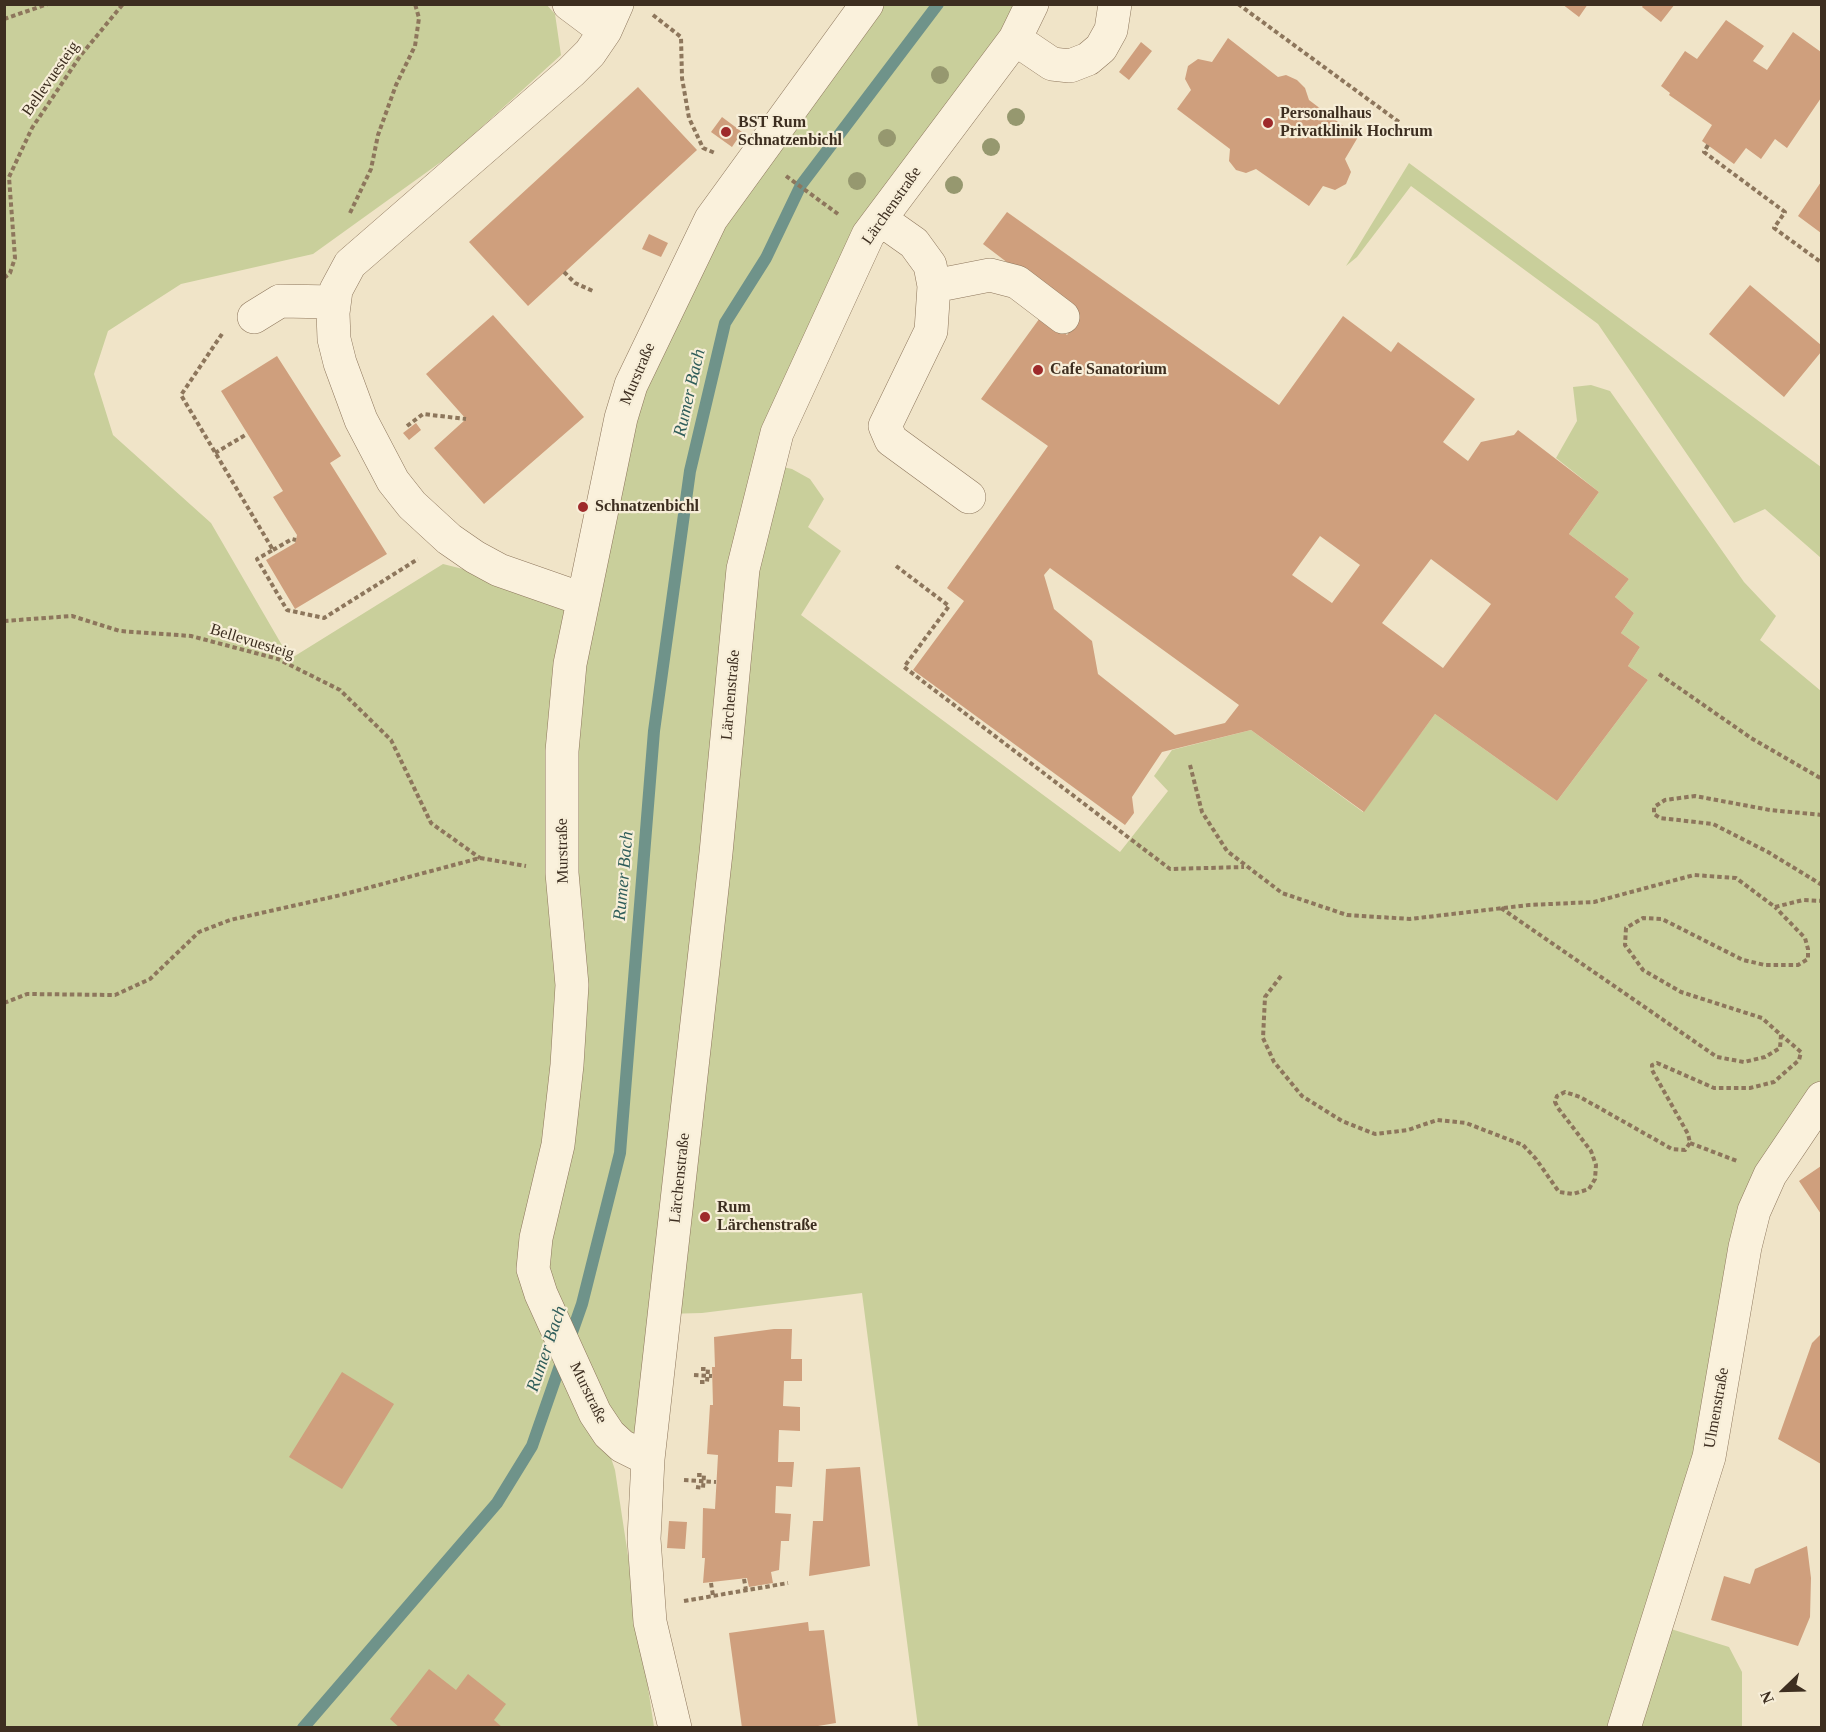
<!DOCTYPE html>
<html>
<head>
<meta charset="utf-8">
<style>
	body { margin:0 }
	#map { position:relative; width:1826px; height:1732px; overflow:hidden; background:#f0e4c8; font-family:Georgia,serif }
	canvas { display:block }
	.frame { position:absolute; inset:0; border:6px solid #3d2e20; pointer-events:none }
	.north { position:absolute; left:1754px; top:1660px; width:60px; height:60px; -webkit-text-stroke:4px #f7eed8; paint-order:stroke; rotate:247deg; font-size:16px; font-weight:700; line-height:24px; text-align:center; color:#3d2e20 }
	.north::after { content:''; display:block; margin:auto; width:21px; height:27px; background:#3d2e20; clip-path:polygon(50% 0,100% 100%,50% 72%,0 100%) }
</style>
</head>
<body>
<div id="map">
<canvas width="1826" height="1732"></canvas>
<div class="frame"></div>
<div class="north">N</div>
</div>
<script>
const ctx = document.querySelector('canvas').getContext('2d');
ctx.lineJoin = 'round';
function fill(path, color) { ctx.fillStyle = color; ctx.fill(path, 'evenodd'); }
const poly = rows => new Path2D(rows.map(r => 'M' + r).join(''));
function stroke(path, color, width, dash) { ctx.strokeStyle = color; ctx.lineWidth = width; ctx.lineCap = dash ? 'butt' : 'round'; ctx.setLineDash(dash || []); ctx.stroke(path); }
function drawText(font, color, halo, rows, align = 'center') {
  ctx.font = font + ' Georgia,serif'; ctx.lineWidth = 4.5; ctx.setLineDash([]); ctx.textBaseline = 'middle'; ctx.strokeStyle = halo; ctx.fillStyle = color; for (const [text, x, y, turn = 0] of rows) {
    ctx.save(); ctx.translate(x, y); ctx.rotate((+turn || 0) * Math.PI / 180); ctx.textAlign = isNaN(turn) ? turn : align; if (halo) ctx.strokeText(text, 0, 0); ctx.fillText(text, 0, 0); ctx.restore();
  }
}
fill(poly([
	[546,4,555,14,561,55,452,154,313,254,181,284,108,331,94,374,113,435,211,523,290,659,443,564,582,599,648,348,867,5,1032,4,868,235,769,464,792,469,810,479,824,499,808,527,841,551,801,615,1120,852,1168,791,1154,776,1172,750,1251,730,1363,812,1435,714,1557,801,1648,680,1628,666,1640,647,1621,633,1634,613,1615,597,1629,579,1569,534,1599,492,1556,458,1577,421,1573,387,1591,385,1610,391,1744,582,1776,616,1760,640,1821,691,1821,1098,1770,1175,1658,1625,1729,1647,1742,1672,1742,1727,918,1727,862,1293,702,1313,664,1314,648,1459,597,1416,615,1470,654,1727,5,1728,5,5],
	[1409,163,1821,467,1821,558,1765,509,1734,523,1598,324,1411,186,1357,257,1346,266]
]), '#c9cf9b');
stroke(poly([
	[569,1341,582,1304,620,1153,654,731,690,471,725,323,766,258,801,185,938,4],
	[303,1728,497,1503,532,1446,563,1357]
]), '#6f938a', 12);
fill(poly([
	[1562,4,1588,4,1579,17],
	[1644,4,1675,4,1661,22,1642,7],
	[1726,20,1764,46,1753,61,1767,70,1793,32,1821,52,1821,98,1787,148,1775,139,1761,159,1746,148,1734,164,1702,141,1712,125,1669,95,1670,93,1661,86,1685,51,1697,59],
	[1228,38,1278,77,1286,75,1297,80,1305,88,1309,100,1358,137,1345,159,1351,172,1346,184,1335,190,1323,186,1309,206,1256,169,1246,173,1236,170,1229,161,1230,149,1177,109,1191,90,1185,79,1188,66,1198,59,1212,62],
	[1141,42,1152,51,1129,80,1119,72],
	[638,87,697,150,528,306,469,242],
	[722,117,742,132,732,147,711,132],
	[1821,182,1821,233,1798,216],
	[1007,212,1279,405,1343,316,1391,352,1398,342,1475,399,1443,442,1468,461,1481,442,1514,435,1518,430,1599,492,1569,534,1629,579,1615,597,1634,613,1621,633,1640,647,1628,666,1648,680,1557,801,1435,714,1364,812,1251,730,1162,752,1132,797,1134,813,1125,825,913,670,964,601,947,588,1048,446,981,399,1042,315,1067,335,1080,318,983,244],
	[1320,536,1360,565,1332,603,1292,575],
	[1431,559,1491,604,1443,668,1382,623],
	[1050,568,1239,705,1225,723,1175,735,1098,674,1092,641,1054,609,1044,575],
	[649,234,668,243,661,257,642,249],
	[1750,285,1821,345,1821,352,1784,397,1709,334],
	[493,315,584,417,484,504,434,448,466,419,426,374],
	[277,356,341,456,330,463,387,554,295,609,266,560,295,543,296,540,297,535,273,497,283,491,221,391],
	[416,423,421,430,409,440,403,433],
	[1821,1166,1821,1214,1799,1181],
	[774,1329,792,1329,791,1359,802,1359,802,1381,784,1381,783,1406,800,1407,800,1431,779,1430,778,1462,794,1462,792,1487,776,1486,775,1513,791,1514,789,1541,781,1541,779,1570,771,1572,773,1583,749,1587,747,1578,703,1583,705,1558,702,1558,703,1508,715,1509,718,1455,707,1454,710,1405,713,1405,712,1367,715,1367,714,1337],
	[1820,1335,1821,1335,1821,1464,1778,1439,1812,1343],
	[342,1372,394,1404,342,1489,289,1457],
	[860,1467,870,1566,809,1576,813,1521,823,1521,826,1469],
	[669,1521,687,1522,685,1549,667,1548],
	[1807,1546,1811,1578,1810,1617,1798,1646,1711,1620,1724,1576,1750,1584,1755,1569],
	[808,1622,809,1631,824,1630,836,1723,806,1728,742,1728,729,1633],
	[429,1669,456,1690,468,1674,506,1704,494,1720,503,1728,400,1728,390,1719]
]), '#cf9f7d');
const minor = poly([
	[569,4,605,31],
	[1015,39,1052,64,1070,66,1088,59,1101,48,1111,30,1115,4],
	[880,219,914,243,930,265,934,286,931,331,885,426,891,440,969,497],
	[934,286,990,275,1017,282,1063,317],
	[254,317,280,301,334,302],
	[582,599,499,570,475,557,449,539,412,505,393,481,361,420,340,363,334,339,333,313,336,290,350,264,571,72,590,53,605,31,617,4],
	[648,1459,622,1446,609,1434,595,1413,541,1294,533,1269,536,1238,558,1145,567,1065,572,985,562,873,562,751,570,664,621,418,631,385,711,219,867,4],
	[675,1728,650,1622,644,1539,648,1459,716,853,743,569,777,433,868,235,1015,39,1032,4],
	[1624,1728,1709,1457,1745,1247,1754,1211,1770,1175,1822,1098]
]);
stroke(minor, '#8d765c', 34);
stroke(poly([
	[1238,4,1399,122],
	[653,15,681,37,682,78,689,118,703,148,715,153],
	[4,19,48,4],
	[1708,145,1704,152,1785,212,1774,228,1822,263],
	[786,176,838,214],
	[350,213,371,169,378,135,396,85,415,46,419,18,415,4],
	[564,272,575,283,595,292],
	[4,278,10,273,15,258,9,177,32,128,81,55,123,4],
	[222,334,181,395,273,550,257,559,287,610,324,618,418,559],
	[407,426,423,414,466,419],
	[215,453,247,434],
	[273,550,292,539,296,540],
	[896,566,949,606,904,667,1170,869,1244,867],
	[4,621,72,616,120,631,191,636,278,659,340,690,391,740,431,823,480,858],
	[1659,674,1751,738,1822,779],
	[1190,765,1202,812,1227,851,1282,893,1347,915,1410,919,1529,905,1594,902,1694,875,1736,878,1775,907,1803,900,1822,901],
	[1822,815,1770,810,1695,796,1665,800,1654,807,1654,814,1660,818,1713,824,1768,852,1822,885],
	[1501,908,1717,1057,1744,1062,1765,1057,1780,1048,1781,1035,1762,1018,1681,992,1643,970,1625,945,1626,928,1643,918,1662,919,1743,960,1765,965,1798,965,1808,959,1808,949,1805,938,1775,907],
	[1281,976,1265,997,1263,1038,1274,1062,1302,1096,1342,1121,1375,1134,1408,1130,1437,1120,1466,1123,1523,1145,1536,1159,1559,1192,1573,1194,1589,1189,1595,1179,1596,1165,1591,1151,1558,1108,1555,1102,1557,1096,1565,1092,1580,1097,1672,1149,1685,1150,1690,1143,1688,1134,1652,1070,1652,1065,1657,1063,1714,1088,1750,1088,1774,1082,1799,1060,1801,1052,1781,1035],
	[4,1003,27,994,115,995,150,979,199,932,230,920,341,895,480,858,526,866],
	[1690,1143,1737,1161],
	[694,1375,712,1376],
	[700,1382,707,1382,708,1369,700,1369],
	[684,1480,716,1482],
	[696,1487,703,1488,704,1475,697,1475],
	[744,1579,746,1590],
	[711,1583,713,1596],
	[684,1601,788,1583]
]), '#8d765c', 4, [4.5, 3]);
stroke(minor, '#faf1dc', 33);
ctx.fillStyle = '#96986f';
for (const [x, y] of [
	[940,75],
	[1016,117],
	[887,138],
	[991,147],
	[857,181],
	[954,185]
]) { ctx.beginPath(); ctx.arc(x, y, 9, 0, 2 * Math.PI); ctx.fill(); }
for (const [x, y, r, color] of [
	[1268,123,6,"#9e2a2b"],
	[726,132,6,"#9e2a2b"],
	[1038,370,6,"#9e2a2b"],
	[583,507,6,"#9e2a2b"],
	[705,1217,6,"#9e2a2b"]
]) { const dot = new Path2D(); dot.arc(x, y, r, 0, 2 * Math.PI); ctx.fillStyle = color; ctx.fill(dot); stroke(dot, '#f7eed8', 2); }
drawText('16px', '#3d2e20', '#f7eed8', [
	["Bellevuesteig",51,79,-55],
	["Lärchenstraße",892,206,-55],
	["Murstraße",638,374,-67],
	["Bellevuesteig",252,642,17],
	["Lärchenstraße",731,695,-85],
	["Murstraße",563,851,-91],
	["Lärchenstraße",680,1178,-84],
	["Murstraße",588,1393,64],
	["Ulmenstraße",1717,1408,-80]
]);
drawText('bold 16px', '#3d2e20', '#f7eed8', [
	["Personalhaus",1280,114],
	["Privatklinik Hochrum",1280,132],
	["BST Rum",738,123],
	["Schnatzenbichl",738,141],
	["Cafe Sanatorium",1050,370],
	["Schnatzenbichl",595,507],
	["Rum",717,1208],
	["Lärchenstraße",717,1226]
], 'left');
drawText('italic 18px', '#2f5d5a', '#f7eed8', [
	["Rumer Bach",690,393,-77],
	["Rumer Bach",624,876,-85],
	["Rumer Bach",547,1349,-71]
]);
</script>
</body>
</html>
